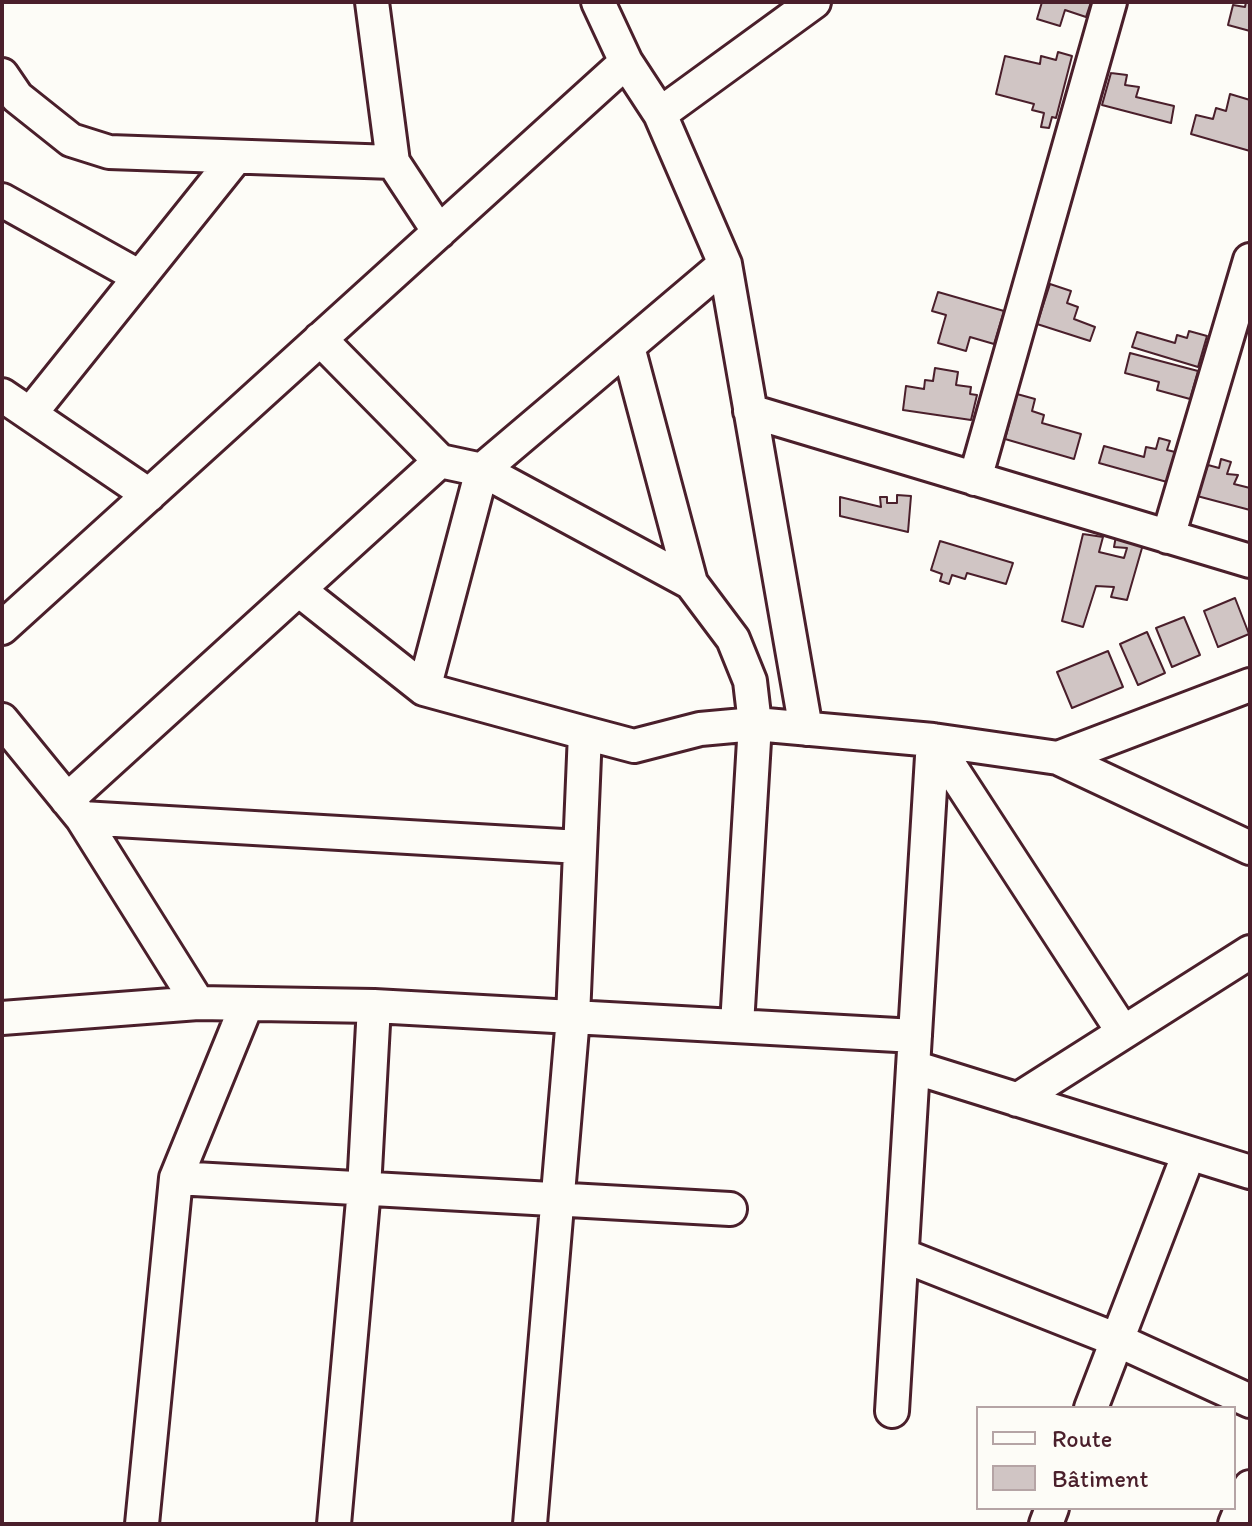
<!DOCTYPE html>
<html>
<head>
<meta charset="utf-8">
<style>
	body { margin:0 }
	#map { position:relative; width:1252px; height:1526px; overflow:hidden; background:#fdfcf7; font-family:Itim,sans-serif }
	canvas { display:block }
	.frame { position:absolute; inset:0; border:4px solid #4a1f2b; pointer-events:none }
	.legend { position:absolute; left:976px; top:1406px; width:260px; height:104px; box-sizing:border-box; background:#fdfcf7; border:2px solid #b5a4a5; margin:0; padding:10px 14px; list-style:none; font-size:24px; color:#4a1f2b }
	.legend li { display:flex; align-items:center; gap:16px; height:40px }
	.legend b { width:40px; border:2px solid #b5a4a5 }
</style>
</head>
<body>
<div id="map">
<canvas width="1252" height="1526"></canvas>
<div class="frame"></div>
<ul class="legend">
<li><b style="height:10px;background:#fdfcf7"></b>Route</li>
<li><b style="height:22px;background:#d0c5c4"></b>Bâtiment</li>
</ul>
</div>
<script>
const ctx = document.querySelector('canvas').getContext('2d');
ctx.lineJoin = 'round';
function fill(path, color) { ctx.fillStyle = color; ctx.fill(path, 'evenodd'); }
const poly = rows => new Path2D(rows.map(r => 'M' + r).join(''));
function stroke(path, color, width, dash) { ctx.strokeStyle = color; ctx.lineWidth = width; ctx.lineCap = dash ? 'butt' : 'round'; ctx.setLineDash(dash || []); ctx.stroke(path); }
const building = poly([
	[1042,2,1091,2,1086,17,1065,10,1060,26,1037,19,1042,2],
	[1246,2,1250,2,1250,31,1228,25,1233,5,1245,7,1246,2],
	[1058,52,1072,56,1056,118,1052,117,1049,128,1041,127,1044,113,1032,110,1034,104,996,94,1005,56,1040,64,1041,56,1056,60,1058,52],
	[1111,73,1127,75,1125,85,1139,87,1136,97,1174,106,1171,123,1102,105,1111,73],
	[1230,94,1250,100,1250,151,1191,134,1196,115,1213,119,1216,108,1226,111,1230,94],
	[1050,284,1071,291,1067,303,1078,307,1074,319,1095,327,1090,341,1037,324,1050,284],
	[938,292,1004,311,994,344,970,337,966,351,938,343,946,315,932,311,938,292],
	[1189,331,1207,336,1198,367,1132,347,1137,332,1175,343,1177,335,1187,338,1189,331],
	[1130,353,1198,371,1190,399,1157,390,1159,382,1125,373,1130,353],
	[935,368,958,372,956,385,971,387,970,394,977,395,971,420,903,410,906,386,924,389,925,380,933,381,935,368],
	[1017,394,1035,399,1032,411,1044,415,1042,423,1081,434,1074,459,1005,439,1017,394],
	[1159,438,1170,441,1167,450,1175,452,1167,482,1099,463,1104,446,1144,457,1146,447,1156,449,1159,438],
	[1221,459,1231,462,1227,474,1238,475,1234,484,1250,488,1250,510,1197,496,1208,465,1219,468,1221,459],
	[897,495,911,496,908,532,840,516,840,497,881,507,880,497,887,497,887,503,897,503,897,495],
	[1083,534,1103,537,1099,552,1124,558,1127,548,1114,547,1116,536,1144,541,1127,600,1111,597,1114,587,1096,586,1083,627,1062,621,1083,534],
	[940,541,1013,563,1006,584,967,573,965,579,952,575,949,584,940,581,942,574,931,570,940,541],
	[1235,598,1249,634,1218,647,1204,611,1235,598],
	[1184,617,1200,655,1172,667,1156,628,1184,617],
	[1147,632,1165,673,1138,685,1120,644,1147,632],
	[1108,651,1123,687,1072,708,1057,672,1108,651]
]);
fill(building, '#d0c5c4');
stroke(building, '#4a1f2b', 2);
const minor = poly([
	[372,2,393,162,439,232],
	[598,2,626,62,660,114,725,264,806,729],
	[2,75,17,97,71,140,109,152,393,162],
	[660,114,814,2],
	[2,200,140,277],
	[320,339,440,461,482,470,691,583],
	[628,347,691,583,733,639,750,681,755,724,737,1025],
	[2,395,149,495],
	[750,411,1250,561],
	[30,414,236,157],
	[975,479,1110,2],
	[1168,537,1250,260],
	[299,590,424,689,585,733,634,746,700,729,755,724,933,740,1058,758,1250,848],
	[2,628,626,62],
	[424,689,482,470,725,264],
	[2,720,82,818,198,1003],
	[933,740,1123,1032],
	[1058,758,1250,685],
	[67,800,440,461],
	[82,818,580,847],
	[2,1018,198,1003,374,1006,915,1036],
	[913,1067,1250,1172],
	[1017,1100,1250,952],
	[176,1178,730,1209],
	[902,1255,1117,1340,1250,1401],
	[1091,1408,1189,1153],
	[892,1411,933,740],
	[142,1524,176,1178,247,1004],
	[334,1524,364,1189,374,1006],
	[530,1524,573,1017,585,733],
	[1046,1524,1052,1508],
	[1235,1524,1250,1487]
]);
stroke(minor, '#4a1f2b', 38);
stroke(minor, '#fdfcf7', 32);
</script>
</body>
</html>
